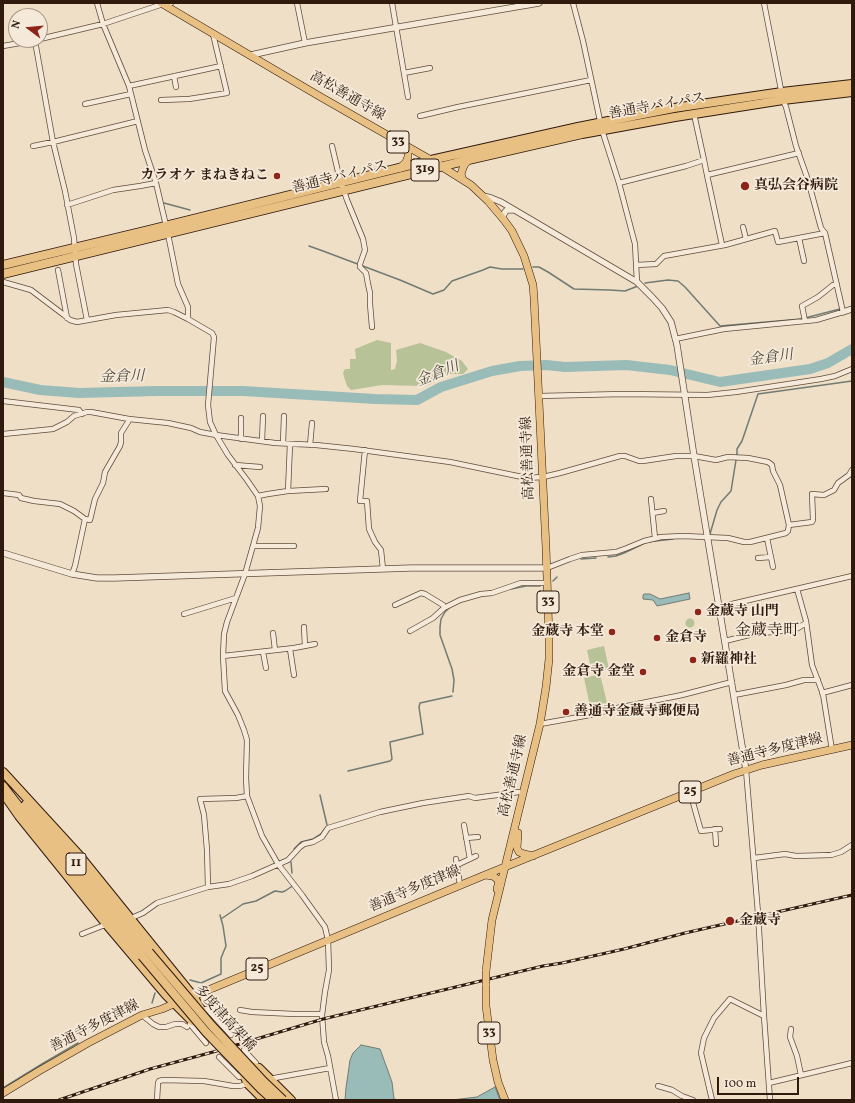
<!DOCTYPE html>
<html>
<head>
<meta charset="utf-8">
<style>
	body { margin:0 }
	#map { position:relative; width:855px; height:1103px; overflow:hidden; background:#efdfc6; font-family:Vollkorn,serif }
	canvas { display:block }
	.frame { position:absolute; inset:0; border:4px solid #301a0e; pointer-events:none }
	.north { position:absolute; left:8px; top:8px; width:40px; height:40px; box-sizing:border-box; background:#f5eada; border:1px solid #a69788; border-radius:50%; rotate:286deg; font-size:11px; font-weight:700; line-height:16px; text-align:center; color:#301a0e }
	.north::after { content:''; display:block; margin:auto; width:14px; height:18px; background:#8f2418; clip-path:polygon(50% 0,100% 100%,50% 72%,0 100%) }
	.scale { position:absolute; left:717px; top:1077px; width:82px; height:18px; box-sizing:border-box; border:2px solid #301a0e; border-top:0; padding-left:5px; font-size:12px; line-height:14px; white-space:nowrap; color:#301a0e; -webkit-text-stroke:3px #f5eada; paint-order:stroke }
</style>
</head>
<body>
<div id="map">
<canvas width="855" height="1103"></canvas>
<div class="frame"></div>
<div class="north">N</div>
<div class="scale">100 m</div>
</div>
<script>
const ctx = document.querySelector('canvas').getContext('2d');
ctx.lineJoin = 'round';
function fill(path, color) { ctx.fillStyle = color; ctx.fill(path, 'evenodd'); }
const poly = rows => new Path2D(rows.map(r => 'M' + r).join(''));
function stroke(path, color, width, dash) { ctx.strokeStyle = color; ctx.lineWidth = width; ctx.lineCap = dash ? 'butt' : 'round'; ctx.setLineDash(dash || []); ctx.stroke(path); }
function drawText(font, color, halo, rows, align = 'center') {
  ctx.font = font + ' Vollkorn,"Noto Serif JP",serif'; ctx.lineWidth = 3.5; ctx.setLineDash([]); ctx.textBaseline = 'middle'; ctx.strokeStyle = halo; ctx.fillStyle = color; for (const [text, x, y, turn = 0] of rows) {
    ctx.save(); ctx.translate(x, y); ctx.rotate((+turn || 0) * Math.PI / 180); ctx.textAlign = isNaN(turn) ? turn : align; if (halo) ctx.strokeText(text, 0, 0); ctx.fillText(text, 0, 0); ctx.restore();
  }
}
fill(poly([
	[377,340,391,343,391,370,395,369,397,361,396,350,420,343,446,352,462,361,468,369,463,374,449,374,439,379,429,385,419,386,382,385,351,390,347,386,345,380,343,373,345,369,350,369,350,359,356,359,355,349],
	'685.5 623a4.5 4.5 0 1 1 9 0a4.5 4.5 0 1 1-9 0Z',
	[604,646,609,669,592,673,587,650],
	[600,674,608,707,591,711,584,678]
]), '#b7c297');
const water = poly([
	[689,593,690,599,657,606,653,600,643,599,643,595,644,594,650,594,660,599,689,593],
	[361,1045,380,1049,392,1082,394,1099,399,1100,345,1100,346,1088,350,1060,353,1053,361,1045],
	[495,1087,500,1100,452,1100,477,1097,495,1087]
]);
fill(water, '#9abcb8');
stroke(water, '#707b74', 1);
stroke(poly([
	[164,203,190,210],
	[309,246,323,251,400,280,433,294,444,290,452,281,483,270,490,267,502,269,523,269],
	[533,267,539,267,548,272,574,289,610,290,625,291,638,286],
	[645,283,668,280,678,281,685,287,720,326,801,319,840,309],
	[737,455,737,449,742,441,758,394,852,381],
	[710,534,717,510,721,502,731,491,736,460],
	[679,538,687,538],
	[608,557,616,556,624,553,647,542,673,539],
	[581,559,596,558],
	[553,581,557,577],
	[511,589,526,586,540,586],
	[450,607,445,612,441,619,440,627,440,635,452,669,454,680,453,692],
	[348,771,390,761,392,759,390,743,390,742,423,734,419,707,420,703,452,696],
	[320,795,327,825],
	[294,849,301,842,313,839,321,834,324,830],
	[291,862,292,873],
	[221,919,243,904,256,901,275,891,282,892,285,891,294,885],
	[190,980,201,983,221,974,221,958,226,946,223,926,220,915],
	[152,1003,155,993],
	[3,1088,42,1064,78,1043]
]), '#707b74', 1.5);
stroke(poly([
	[3,382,40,390,79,393,157,391,243,391,375,399,417,400,441,387,492,371,520,366,546,365,565,367,626,365,670,370,720,382,810,369,828,363,852,349]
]), '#9abcb8', 10);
const minor = poly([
	[97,3,103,24,129,86,145,150,156,183,168,234,178,284,188,307,188,319],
	[297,3,305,43],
	[392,3,408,97],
	[573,3,583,41,602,130,619,183,635,244,637,282],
	[40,39,103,24,163,4,171,3],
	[35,41,53,142,65,191,74,238,76,264,87,320],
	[3,46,37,40],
	[404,73,430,68],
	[174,76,176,87],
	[129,86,221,66],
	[161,100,189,99,227,93,213,34],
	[85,104,131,94],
	[694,114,704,160],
	[420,116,458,107,591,80],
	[33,146,53,142,138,121],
	[332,146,339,176,347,200,363,239,365,250,360,264,360,267,366,273,368,284,370,293,370,304,372,327],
	[707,175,722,245],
	[619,183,686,166,704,160,707,175,799,153],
	[67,205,113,190,140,186,156,183],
	[743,227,746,239],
	[799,238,804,261],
	[636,265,656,264,664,256,725,245,775,231,778,242,825,233],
	[58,270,67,318],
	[3,282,31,290,64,315,70,320,77,322,116,315,168,310,174,312,188,319,212,333,214,337,208,405,210,422,216,435,228,455,247,480,258,496,260,506,258,528,245,574,227,622,224,634,223,656,225,691,238,715,244,730,247,740,246,778,247,796,262,836,278,864,302,895,325,927,328,940,329,970,325,992,322,1015,324,1042,328,1056,336,1100],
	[805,321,802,306,818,297,833,285,837,284],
	[675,339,724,329,816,320,843,312,825,233,821,228,808,180,796,146,786,107,783,100,764,3],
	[539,396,623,394,707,395,736,392,821,379,835,376,852,369],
	[3,401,79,410,82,414],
	[3,434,53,429,67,422,74,416,87,412,91,412,129,419,168,423,191,428,200,432,216,435,275,443,316,445,354,449,450,462,527,478,543,477,560,473,620,456,625,456,639,461,643,461,676,456,694,456,716,460,728,457,748,458,768,462,772,465,773,471,780,485,789,525],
	[241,439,241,418],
	[262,441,263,416],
	[283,443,284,416],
	[310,445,312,423],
	[365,450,360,501,367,501,369,529,375,542,381,550,383,569],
	[235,465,260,467],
	[288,491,290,444],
	[3,493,19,495,21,498,34,501,60,504,74,511,85,519,90,520,95,499,103,483,105,472,120,446,121,442,121,433,128,422,129,419],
	[258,496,268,494,288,491,326,489],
	[651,499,655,538],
	[653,513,664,511],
	[767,538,773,567],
	[253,546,294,546],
	[758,558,771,557],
	[547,568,570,559,582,555,616,552,627,548,644,541,661,537,683,536,728,538,744,542,750,542,786,533,788,531,789,525,812,522,813,520,812,494,824,495,834,490,838,483,849,475,852,470],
	[72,574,75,566,85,519],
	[797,589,806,621,812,665,823,694,832,750],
	[395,605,421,593,425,594,443,605,444,608],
	[719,607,852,576],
	[184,614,236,598],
	[304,627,305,646],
	[410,631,433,618,444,608,460,600,481,594,492,593,521,583,547,583],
	[273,633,275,650],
	[725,641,753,634,791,630,798,628,806,623],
	[290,649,294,675],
	[263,652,266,668],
	[223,656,294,648,315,644],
	[822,693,852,685],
	[734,695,786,685,804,680,818,680],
	[540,724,590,715,617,708,682,695,732,682],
	[746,770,758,913,764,1016,770,1100],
	[690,792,701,831,720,829],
	[464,825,470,859],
	[715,829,716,844],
	[466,838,478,837],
	[754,858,785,854,796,856,831,855,841,852,852,845],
	[456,859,460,885],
	[457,865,476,856],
	[208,887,207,850,204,815,200,799,236,798,247,796],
	[129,919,143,913,157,903,208,887,229,884,252,876,288,860,300,847,304,844,313,842,322,837,328,828,380,812,423,803,469,796,475,798,519,792],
	[82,934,102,926,107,925],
	[201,1010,207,1009,231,1035],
	[240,1010,252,1012,294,1014,322,1014],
	[142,1015,153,1024,159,1027,166,1027,175,1024,182,1024,187,1027],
	[191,1019,190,1024,206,1043],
	[791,1029,790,1037,797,1056,801,1075],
	[244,1050,256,1063,256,1068],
	[219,1057,239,1077,246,1076],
	[269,1079,330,1068],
	[769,1083,852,1063],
	[658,1086,672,1090,682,1096,693,1100],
	[157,1100,158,1083,159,1081,163,1080,204,1081,233,1086,240,1086,250,1083],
	[712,1100,701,1053,704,1038,714,1018,730,999,764,1016]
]);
const tertiary = poly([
	[251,55,305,43,539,3],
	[483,196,491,198,501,202,637,282,652,297,662,308,671,322,677,345,694,456,746,770],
	[504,220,503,216,505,212,507,210,514,210],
	[843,312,852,309],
	[3,553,72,574,97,578,115,578,411,568,547,568]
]);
const primary = poly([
	[161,3,319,96,431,160,471,185,488,201,504,220,512,231,524,256,533,285,534,298,546,548,549,637,549,659,546,687,540,724,492,920,486,971],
	[400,168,406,162,408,157,408,153,404,145],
	[463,180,461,174,463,168,465,164,470,159],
	[518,833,517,848,519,852,524,854,533,856],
	[485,875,493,876,497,879,499,881,497,889],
	[486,984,486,1006,493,1060,498,1082,505,1100],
	[189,998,485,875,734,774,762,765,852,745],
	[3,1093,39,1071,88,1043,142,1015,162,1009,178,1002]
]);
const trunk = poly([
	[3,265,149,230,431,160,578,127,674,108,782,92,852,84],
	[3,274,464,161,582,134,675,117,783,100,852,92],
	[3,772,79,855,193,996,202,1011],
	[3,786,17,804,142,956],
	[3,793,19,816,107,925,166,995,192,1021,202,1023],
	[26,804,149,952],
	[248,1063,254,1067,259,1068,291,1100],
	[242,1071,248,1084,264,1100]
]);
stroke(minor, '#604b3c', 6);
stroke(tertiary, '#604b3c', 7);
stroke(primary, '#301a0e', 8);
stroke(trunk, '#301a0e', 10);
stroke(minor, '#f5eada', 4.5);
stroke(tertiary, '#f5eada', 5.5);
stroke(primary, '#e8c083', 7);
stroke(trunk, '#e8c083', 8);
const rail = poly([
	[59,1100,150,1069,213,1052,323,1019,543,966,562,963,624,949,685,933,852,895]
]);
stroke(rail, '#301a0e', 3);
stroke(rail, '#f5eada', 1.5, [4.5]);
const primaryBridge = poly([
	[486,984,486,971]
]);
const trunkBridge = poly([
	[149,952,212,1026,264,1082,283,1100],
	[142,956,206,1032,260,1088,273,1100]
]);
stroke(primaryBridge, '#301a0e', 8, []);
stroke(trunkBridge, '#301a0e', 10, []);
stroke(primaryBridge, '#e8c083', 7);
stroke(trunkBridge, '#e8c083', 8);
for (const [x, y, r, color] of [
	[277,176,4,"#8f2418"],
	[745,186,5,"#8f2418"],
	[698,612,4,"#8f2418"],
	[612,632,4,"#8f2418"],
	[657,638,4,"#8f2418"],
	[693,660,4,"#8f2418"],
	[643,672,4,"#8f2418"],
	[566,712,4,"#8f2418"],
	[730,921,5,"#8f2418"]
]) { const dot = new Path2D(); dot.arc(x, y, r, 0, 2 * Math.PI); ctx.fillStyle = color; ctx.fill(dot); stroke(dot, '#f5eada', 1.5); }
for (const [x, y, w] of [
	[398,142,22],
	[425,170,28],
	[548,602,22],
	[690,792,22],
	[76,864,20],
	[257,969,22],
	[489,1033,22]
]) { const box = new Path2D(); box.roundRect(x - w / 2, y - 11, w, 22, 3); ctx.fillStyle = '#f5eada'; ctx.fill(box); stroke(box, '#301a0e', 1); }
drawText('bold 13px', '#301a0e', null, [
	["33",398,142],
	["319",425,170],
	["33",548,602],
	["25",690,792],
	["11",76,864],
	["25",257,969],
	["33",489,1033]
]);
drawText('14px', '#301a0e', '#f5eada', [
	["高松善通寺線",347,97,30],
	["善通寺バイパス",657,107,-10],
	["善通寺バイパス",340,178,-14],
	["高松善通寺線",529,458,-92],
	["善通寺多度津線",775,751,-14],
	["高松善通寺線",514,776,-77],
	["善通寺多度津線",415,890,-23],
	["多度津高架橋",224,1019,48],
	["善通寺多度津線",95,1027,-27]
]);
drawText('bold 14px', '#301a0e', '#f5eada', [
	["カラオケ まねきねこ",269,176,"right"],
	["真弘会谷病院",754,186],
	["金蔵寺 山門",706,612],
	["金蔵寺 本堂",604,632,"right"],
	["金倉寺",665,638],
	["新羅神社",701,660],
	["金倉寺 金堂",635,672,"right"],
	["善通寺金蔵寺郵便局",574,712],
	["金蔵寺",739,921]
], 'left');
drawText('italic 15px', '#504b41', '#f5eada', [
	["金倉川",771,359,-8],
	["金倉川",438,375,-22],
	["金倉川",122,378,-1]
]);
drawText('16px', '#301a0e', '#f5eada', [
	["金蔵寺町",767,632]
]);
</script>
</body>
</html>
